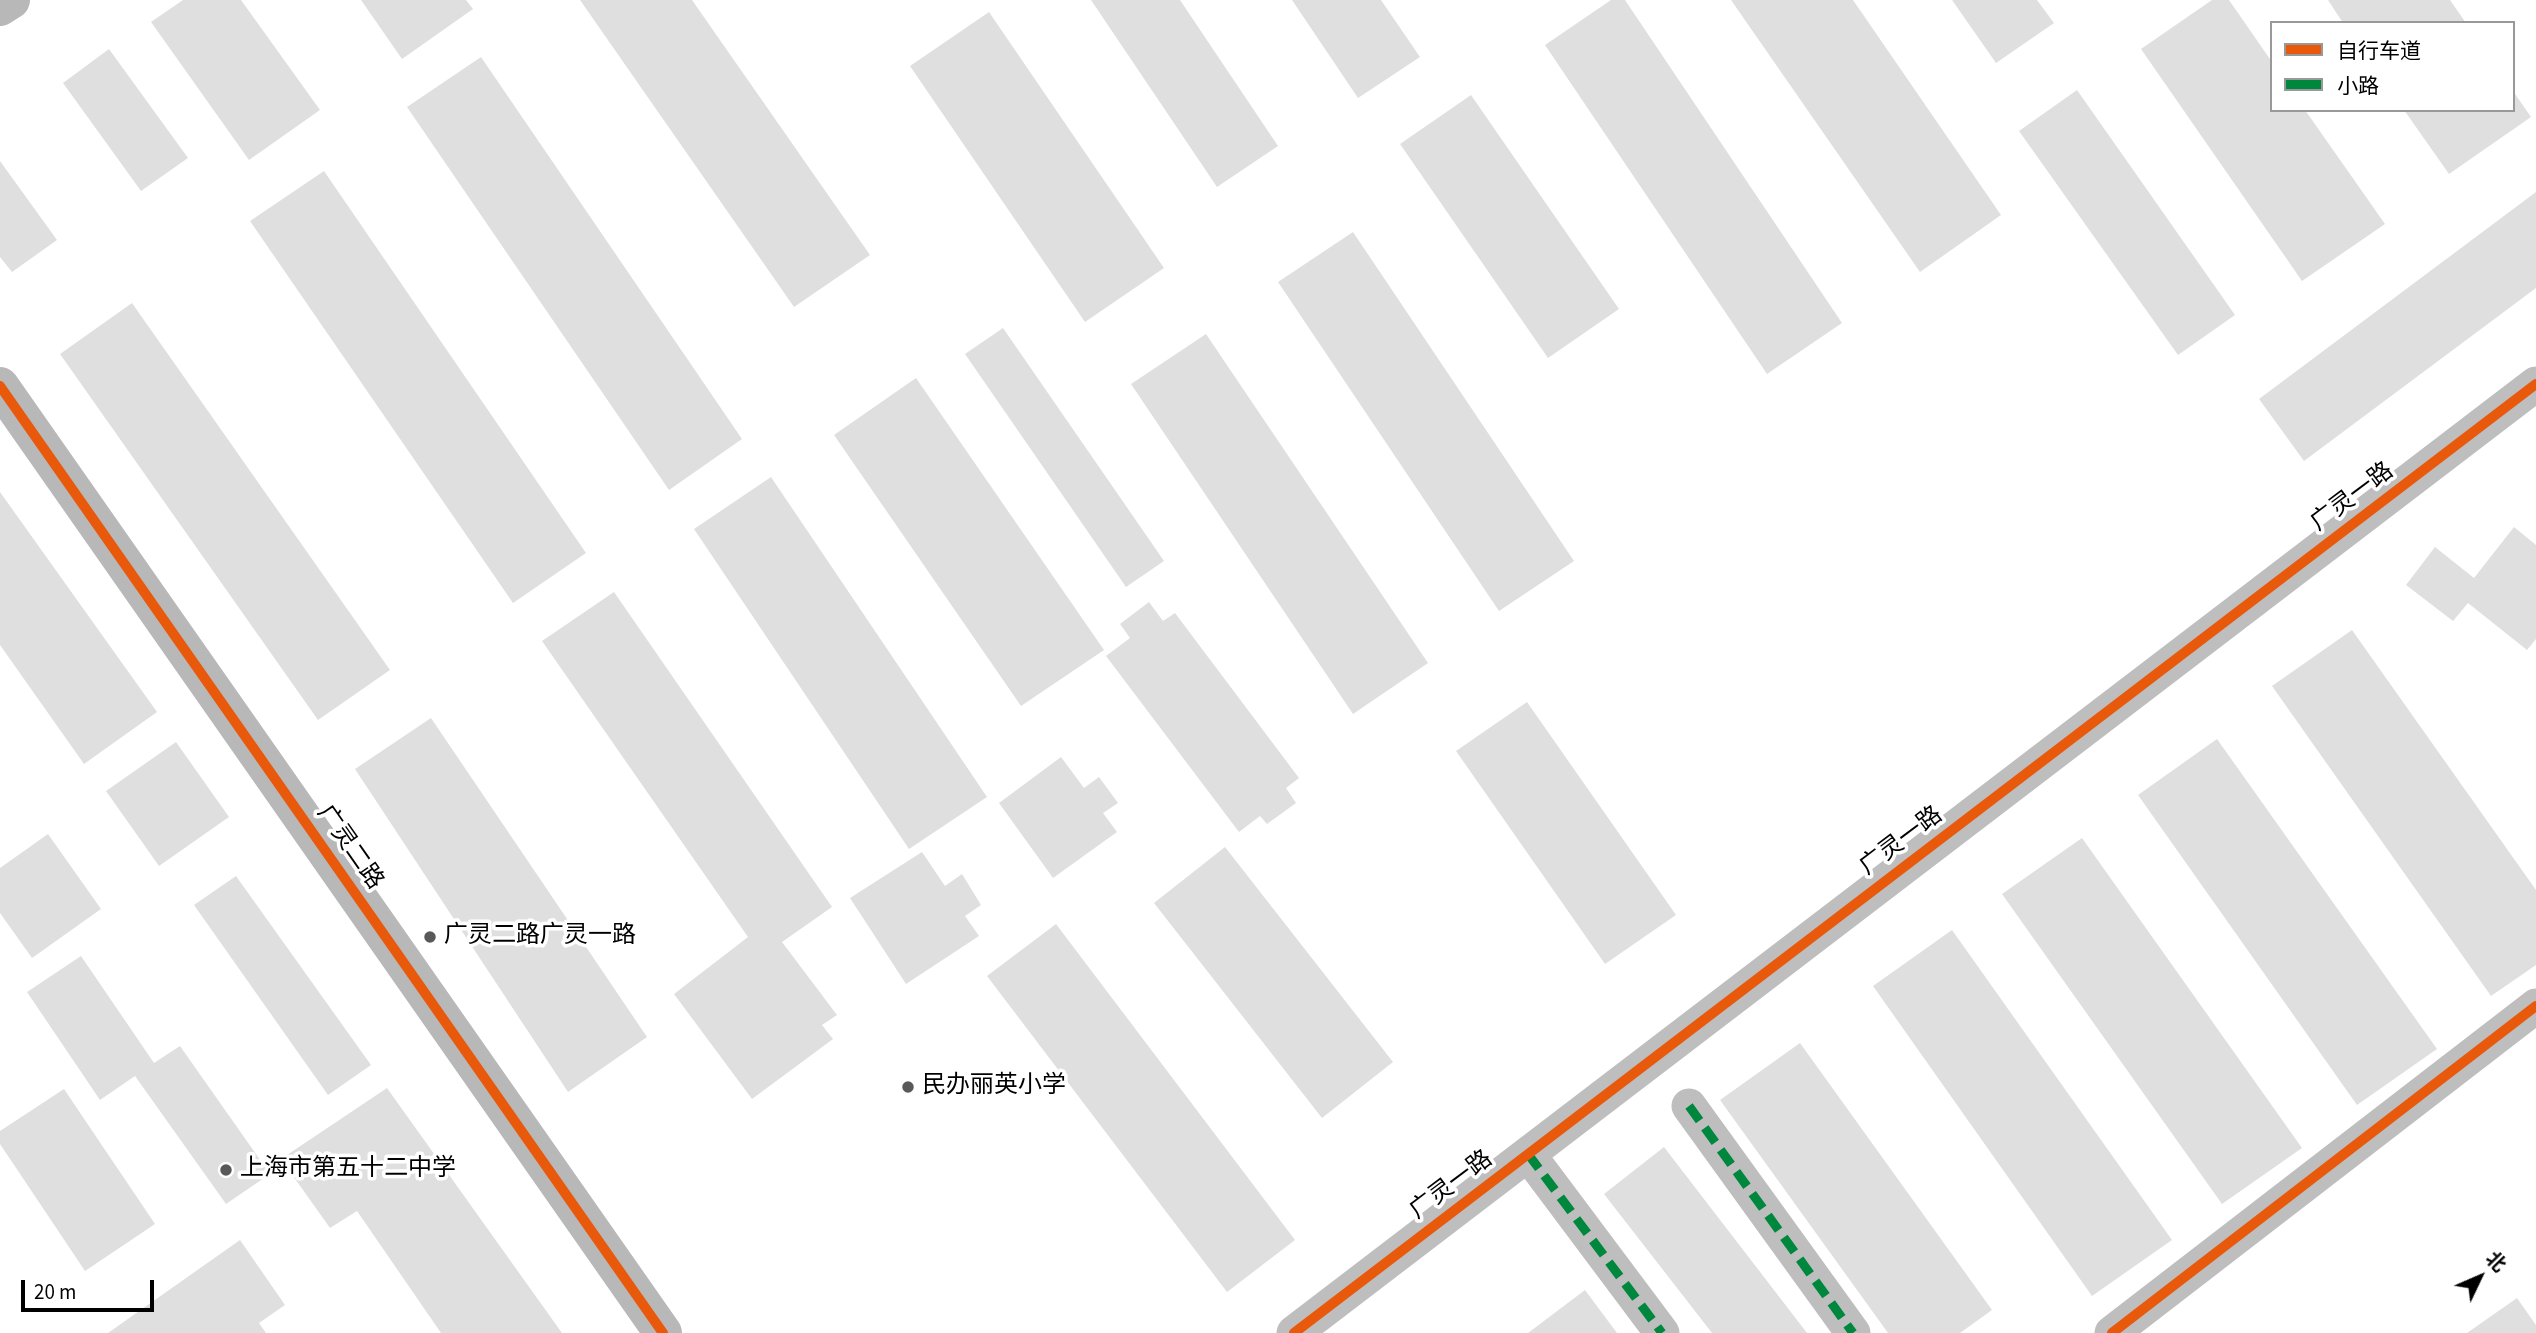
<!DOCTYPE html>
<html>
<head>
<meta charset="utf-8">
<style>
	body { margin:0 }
	#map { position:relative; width:2536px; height:1333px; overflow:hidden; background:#fff; font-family:"Source Sans 3","Noto Sans SC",sans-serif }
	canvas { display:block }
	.legend { position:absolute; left:2270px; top:21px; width:245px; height:91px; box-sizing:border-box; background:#fff; border:2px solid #999; margin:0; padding:9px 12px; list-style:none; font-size:21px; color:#000 }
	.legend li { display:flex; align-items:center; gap:14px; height:35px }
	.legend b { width:35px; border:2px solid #999 }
	.north { position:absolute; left:2445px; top:1242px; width:70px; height:70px; -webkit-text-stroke:5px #fff; paint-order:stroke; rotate:46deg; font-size:19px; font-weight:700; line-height:28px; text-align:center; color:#000 }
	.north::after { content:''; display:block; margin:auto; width:24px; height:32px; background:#000; clip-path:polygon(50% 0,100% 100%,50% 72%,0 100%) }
	.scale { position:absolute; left:21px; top:1280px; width:133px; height:32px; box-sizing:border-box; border:4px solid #000; border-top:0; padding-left:9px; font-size:21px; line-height:24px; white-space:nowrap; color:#000; -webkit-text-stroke:5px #fff; paint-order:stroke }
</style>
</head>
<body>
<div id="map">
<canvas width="2536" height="1333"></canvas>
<ul class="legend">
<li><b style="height:9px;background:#e8590c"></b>自行车道</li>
<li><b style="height:9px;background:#00873e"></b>小路</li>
</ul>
<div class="north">北</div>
<div class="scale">20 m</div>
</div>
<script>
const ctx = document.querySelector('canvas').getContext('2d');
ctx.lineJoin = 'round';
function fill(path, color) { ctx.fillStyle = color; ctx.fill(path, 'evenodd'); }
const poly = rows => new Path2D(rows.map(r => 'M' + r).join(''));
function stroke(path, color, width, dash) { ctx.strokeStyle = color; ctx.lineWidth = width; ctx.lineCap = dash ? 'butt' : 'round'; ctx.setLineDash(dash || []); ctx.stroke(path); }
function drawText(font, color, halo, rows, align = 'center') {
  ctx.font = font + ' "Source Sans 3","Noto Sans SC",sans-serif'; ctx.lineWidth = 7; ctx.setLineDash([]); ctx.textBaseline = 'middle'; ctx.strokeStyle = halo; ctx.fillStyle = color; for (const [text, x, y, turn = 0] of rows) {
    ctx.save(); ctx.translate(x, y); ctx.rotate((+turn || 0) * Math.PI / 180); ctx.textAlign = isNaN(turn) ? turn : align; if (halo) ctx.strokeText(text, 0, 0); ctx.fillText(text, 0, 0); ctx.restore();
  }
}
fill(poly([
	[183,0,241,0,320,110,249,160,151,22],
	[361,0,466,0,473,9,402,59],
	[580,0,692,0,870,255,794,307],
	[1091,0,1180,0,1278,146,1217,187],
	[1292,0,1381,0,1420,57,1358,98],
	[1611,0,1625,0,1842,323,1767,374,1545,45],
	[1731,0,1853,0,2001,215,1920,272],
	[1952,0,2037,0,2054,23,1996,63],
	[2212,0,2229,0,2272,62,2272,110,2305,110,2385,224,2302,281,2141,49],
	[2328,0,2450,0,2466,23,2343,23],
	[989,12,1164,268,1085,322,910,66],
	[109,49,188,158,141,191,63,83],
	[481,57,742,439,669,490,407,107],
	[2077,90,2235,315,2178,355,2019,131],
	[2513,91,2531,117,2449,174,2404,110,2513,110],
	[1471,95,1619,309,1548,358,1400,144],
	[0,161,57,240,12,272,0,257],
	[324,171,586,553,513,603,250,221],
	[2536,192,2536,288,2304,461,2259,399],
	[1353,232,1574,561,1499,611,1278,282],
	[132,303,390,670,318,720,60,354],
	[1003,328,1164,561,1126,587,965,354],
	[1206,334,1428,663,1353,714,1131,384],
	[916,378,1104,650,1021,706,834,435],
	[771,477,987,797,909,849,694,529],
	[0,492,157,712,84,764,0,645],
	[2514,527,2536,545,2536,639,2527,650,2468,603,2453,621,2406,585,2435,547,2474,578],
	[614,592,832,907,782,942,837,1015,822,1025,833,1039,752,1099,674,994,748,937,542,641],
	[1149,602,1163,621,1175,613,1299,778,1286,788,1296,803,1267,824,1260,816,1239,832,1106,656,1130,638,1120,624],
	[2352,630,2536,890,2536,965,2491,996,2272,686],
	[1527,702,1676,915,1605,964,1456,751],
	[431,718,647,1037,568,1092,355,769],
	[2217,739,2437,1049,2357,1105,2138,795],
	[176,742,229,817,159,866,106,791],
	[1061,757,1084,788,1099,777,1118,803,1103,813,1117,832,1053,878,999,803],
	[48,834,101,909,32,958,0,913,0,868],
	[2082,838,2302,1148,2222,1204,2002,894],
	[1225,847,1393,1062,1322,1118,1154,903],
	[922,852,945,886,962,874,981,905,965,916,979,936,906,984,850,898],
	[236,876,371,1065,328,1095,194,905],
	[1056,924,1295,1240,1227,1292,987,976],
	[1952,930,2172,1240,2092,1296,1873,986],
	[81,956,154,1063,180,1046,270,1174,226,1204,135,1076,100,1100,27,992],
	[1800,1043,1992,1310,1960,1333,1888,1333,1720,1100],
	[387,1088,562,1333,441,1333,357,1211,330,1228,281,1159],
	[64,1089,155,1224,85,1271,0,1144,0,1131],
	[1664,1147,1807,1333,1712,1333,1604,1194],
	[240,1240,285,1305,259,1323,266,1333,108,1333],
	[1585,1290,1617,1333,1528,1333],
	[2517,1298,2536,1325,2536,1333,2467,1333]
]), '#dfdfdf');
stroke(poly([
	[1689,1106,1853,1333],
	[1528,1154,1662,1333],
	[1294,1333,2536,384],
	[2112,1333,2536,1006]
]), '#bebebe', 35);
stroke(poly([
	[0,7,11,0],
	[0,386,663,1333]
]), '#b8b8b8', 38);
stroke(poly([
	[1689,1106,1853,1333],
	[1528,1154,1662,1333]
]), '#00873e', 9, [18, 9]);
stroke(poly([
	[0,386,663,1333],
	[1294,1333,2536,384],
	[2112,1333,2536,1006]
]), '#e8590c', 10);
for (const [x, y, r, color] of [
	[430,937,7,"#595959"],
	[908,1087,7,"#595959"],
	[226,1170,7,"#595959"]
]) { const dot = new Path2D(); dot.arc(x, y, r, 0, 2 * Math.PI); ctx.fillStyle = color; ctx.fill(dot); stroke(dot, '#fff', 2.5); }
drawText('24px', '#000', '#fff', [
	["广灵一路",2353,498,-37],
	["广灵一路",1902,842,-37],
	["广灵二路",349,848,55],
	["广灵一路",1452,1186,-37]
]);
drawText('24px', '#000', '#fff', [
	["广灵二路广灵一路",444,937],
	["民办丽英小学",922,1087],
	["上海市第五十二中学",240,1170]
], 'left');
</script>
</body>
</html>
